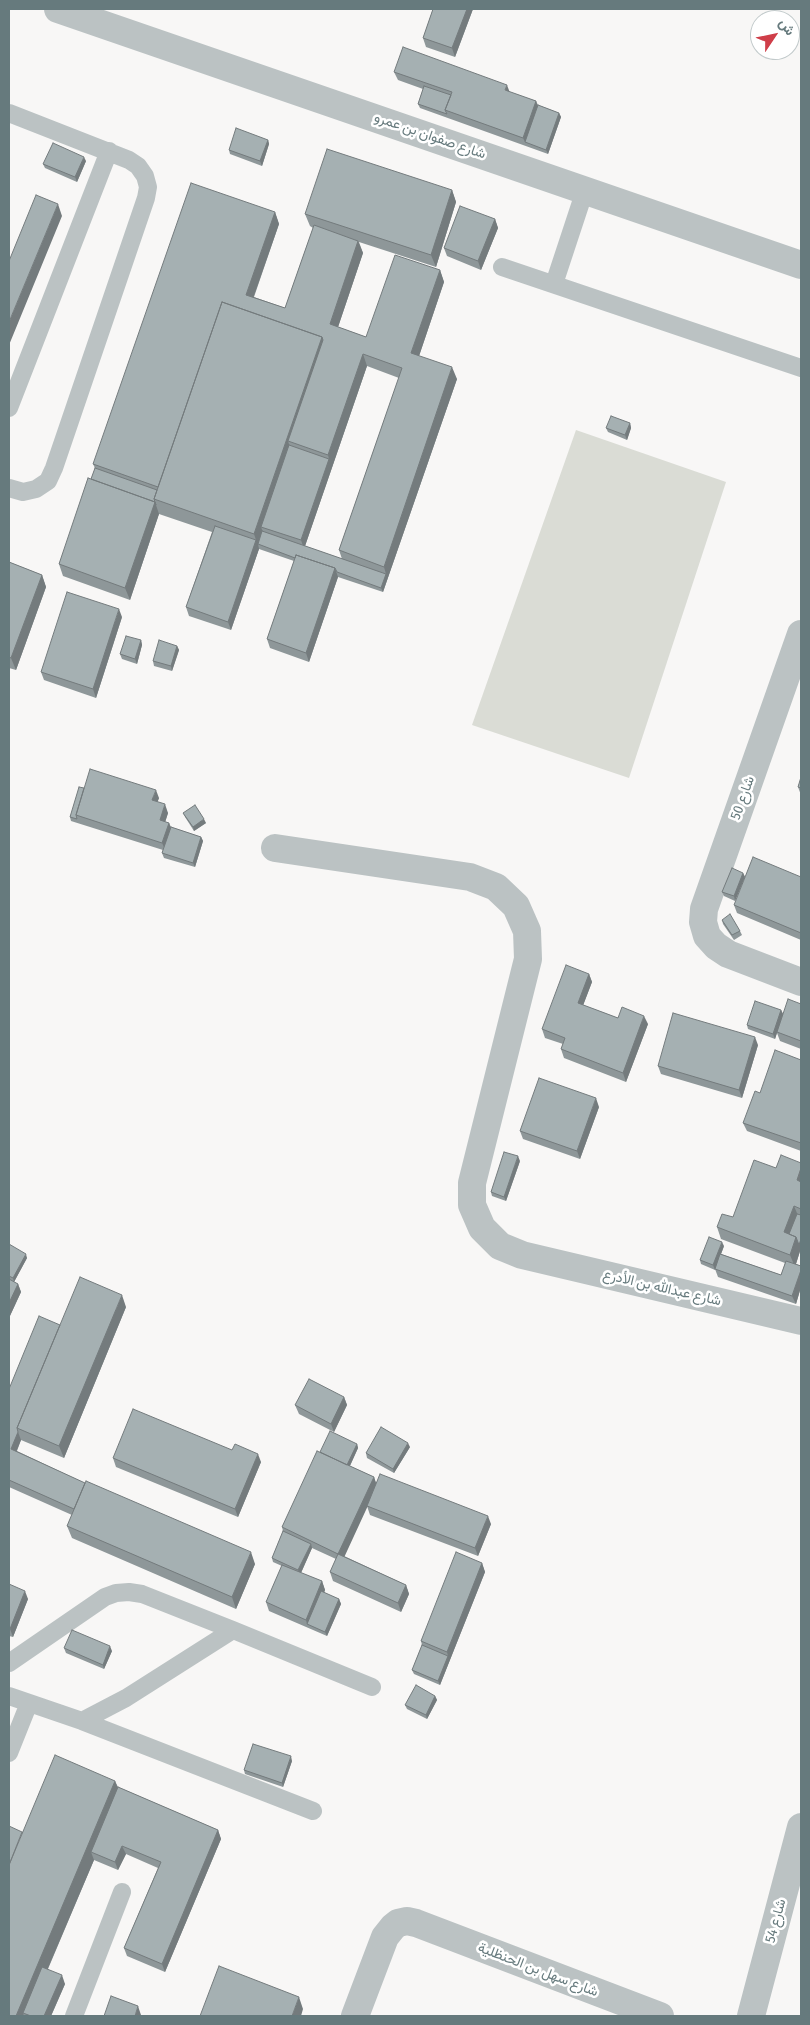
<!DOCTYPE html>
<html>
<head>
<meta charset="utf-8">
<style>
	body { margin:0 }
	#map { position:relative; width:810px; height:2025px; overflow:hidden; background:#f8f7f6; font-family:"Fira Sans Condensed",Vazirmatn,sans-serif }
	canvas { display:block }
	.frame { position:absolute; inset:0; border:10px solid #667a7d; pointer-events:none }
	.north { position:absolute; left:750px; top:10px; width:50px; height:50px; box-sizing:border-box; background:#fff; border:1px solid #c2cacb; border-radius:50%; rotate:56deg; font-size:14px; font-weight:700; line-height:20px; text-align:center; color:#667a7d }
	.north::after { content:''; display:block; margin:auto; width:18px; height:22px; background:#cf3e49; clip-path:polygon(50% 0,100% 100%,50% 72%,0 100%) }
</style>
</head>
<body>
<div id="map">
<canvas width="810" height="2025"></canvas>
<div class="frame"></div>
<div class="north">ش</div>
</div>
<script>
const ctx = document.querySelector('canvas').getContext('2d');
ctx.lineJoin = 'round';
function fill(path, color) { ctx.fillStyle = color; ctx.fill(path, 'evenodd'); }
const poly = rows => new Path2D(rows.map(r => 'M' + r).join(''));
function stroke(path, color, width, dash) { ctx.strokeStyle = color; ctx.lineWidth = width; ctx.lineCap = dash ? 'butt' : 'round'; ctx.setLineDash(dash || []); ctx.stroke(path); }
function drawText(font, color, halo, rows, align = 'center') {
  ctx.font = font + ' "Fira Sans Condensed",Vazirmatn,sans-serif'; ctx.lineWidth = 5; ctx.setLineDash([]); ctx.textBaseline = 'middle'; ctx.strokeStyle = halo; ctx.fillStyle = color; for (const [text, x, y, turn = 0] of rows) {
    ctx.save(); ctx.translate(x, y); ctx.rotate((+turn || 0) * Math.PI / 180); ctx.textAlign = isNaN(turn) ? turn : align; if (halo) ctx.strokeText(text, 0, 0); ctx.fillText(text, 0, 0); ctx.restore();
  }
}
fill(poly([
	[576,430,726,482,629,778,472,725]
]), '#dadcd5');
stroke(poly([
	[9,113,129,160,138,166,145,176,148,187,146,198,54,468,48,481,36,489,23,492,9,488],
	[502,267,801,368],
	[554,284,585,190],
	[9,408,109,151],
	[9,1663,105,1597,116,1593,129,1592,142,1594,233,1630,372,1687],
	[9,1696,82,1721,313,1811],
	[82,1721,126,1698,233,1630],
	[9,1753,29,1703],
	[74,2016,122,1892]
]), '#bbc2c3', 18);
stroke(poly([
	[58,9,801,265],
	[801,634,704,909,703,922,707,936,716,946,728,954,801,982],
	[275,848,470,877,496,887,516,906,527,931,528,959,472,1183,472,1205,482,1228,500,1246,522,1255,801,1321],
	[355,2016,385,1937,393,1927,398,1923,407,1921,416,1923,660,2016],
	[751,2016,801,1827]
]), '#bbc2c3', 28);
fill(poly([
	[433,9,473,9,455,57,426,47,423,38],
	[394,72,509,92,536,101,538,105,559,113,561,117,548,154,420,108,418,104,423,89,398,80],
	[268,140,269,144,262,166,230,154,229,150],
	[86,161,77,182,45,168,43,164],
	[452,190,456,202,436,267,359,242,363,253,338,327,366,337,440,270,444,282,419,356,457,379,383,592,338,577,309,662,270,648,267,639,294,561,259,549,231,630,189,616,186,607,212,532,159,514,130,600,63,576,59,564,91,479,95,468,93,464,275,212,279,224,254,297,285,308,313,228,310,226,305,214],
	[367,366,399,378,339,550,342,559,305,546],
	[495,219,498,228,481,270,447,256,444,248],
	[630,423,631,428,627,440,608,432,606,428],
	[9,562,42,575,46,587,16,670,9,668],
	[122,617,96,698,44,680,41,672],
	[141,640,142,645,137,664,122,659,120,654],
	[177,646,179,650,172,671,154,666,153,661],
	[801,777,801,795,798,787],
	[84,788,159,798,157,802,168,813,165,822,169,823,171,827,201,837,203,841,195,867,164,858,162,853,163,850,71,821,70,817],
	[183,813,206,823,194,831,185,817],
	[743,873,745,877,735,901,724,896,722,892],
	[801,877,801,940,737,913,734,905],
	[722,920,740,931,742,935,734,940,723,924],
	[589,974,592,982,583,1005,618,1018,648,1024,626,1082,564,1058,561,1049,563,1044,545,1038,542,1029],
	[801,1004,801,1049,780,1041,777,1033,775,1039,748,1029,747,1025,781,1010,783,1014],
	[758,1045,742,1098,661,1074,658,1066],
	[801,1060,801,1151,747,1131,743,1123,760,1093],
	[599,1107,580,1159,523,1139,520,1131],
	[520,1161,506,1201,492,1196,491,1192],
	[801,1163,801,1248,796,1264,801,1266,801,1287,796,1304,718,1277,715,1269,715,1270,701,1264,700,1260,724,1246,721,1254,781,1275,785,1263,721,1239,717,1227,733,1217,776,1168],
	[9,1244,27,1258,14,1282,18,1284,21,1292,9,1318],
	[126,1307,64,1458,21,1440,17,1451,255,1564,236,1609,72,1538,67,1526,72,1515,9,1487,9,1389,60,1325],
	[344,1397,347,1405,334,1432,299,1414,295,1405],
	[357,1444,358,1448,350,1466,374,1477,376,1483,491,1524,478,1556,370,1515,367,1506,344,1556,406,1585,409,1594,401,1612,333,1581,330,1572,336,1559,312,1548,301,1573,322,1581,325,1590,324,1593,339,1599,341,1604,327,1636,269,1611,266,1602,282,1566,273,1562,272,1558,283,1531,282,1527,320,1452],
	[410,1447,394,1473,367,1458,366,1453],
	[232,1450,261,1462,238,1517,116,1467,113,1458],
	[482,1563,485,1572,440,1685,414,1674,412,1670,422,1645,421,1641],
	[9,1584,28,1599,13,1637,9,1636],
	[64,1648,112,1651,104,1669,66,1653],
	[435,1696,437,1700,427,1719,407,1709,405,1705],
	[292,1761,283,1787,245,1774,244,1770],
	[115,1781,118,1787,218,1830,221,1839,165,1972,127,1956,124,1948,158,1868,126,1854,118,1870,94,1860,48,1969,65,1984,51,2016,9,2016,22,1832]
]), '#8e9799');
fill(poly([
	[467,9,473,9,455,57,452,48],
	[507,85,510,93,505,90],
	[536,101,539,110,525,142,523,138],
	[559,113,561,117,548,154,546,150],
	[268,140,269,144,262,166,260,161],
	[84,157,86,161,77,182,75,177],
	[452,190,456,202,436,267,431,255],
	[58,204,62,216,9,345,9,322],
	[275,212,279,224,250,307,246,295],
	[495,219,498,228,481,270,478,261],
	[358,241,363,253,335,336,330,324],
	[440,270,444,282,416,365,411,353],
	[322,337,327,352,288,441,292,454,261,527,264,535,258,544,259,549,231,630,228,622,256,540,254,534],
	[363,354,367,366,304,549,301,540,329,459,328,455],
	[452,367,457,379,383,592,381,588,386,574,384,567],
	[630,423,631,428,627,440,625,435],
	[155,502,159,514,130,600,125,588],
	[335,568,338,577,309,662,306,653],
	[42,575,46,587,16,670,11,658],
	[119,609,122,617,96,698,93,689],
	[141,640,142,645,137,664,135,659],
	[177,646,179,650,172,671,171,666],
	[156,790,159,798,155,809,152,800],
	[165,804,168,813,163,829,160,820],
	[204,819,206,823,194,831,193,827],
	[169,823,172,831,166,851,162,843],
	[201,837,203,841,195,867,193,863],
	[743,873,745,877,735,901,734,896],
	[589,974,592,982,581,1011,578,1003],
	[781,1010,783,1014,775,1039,773,1034],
	[644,1016,648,1024,626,1082,623,1073],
	[755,1037,758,1045,742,1098,739,1090],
	[596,1098,599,1107,580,1159,577,1151],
	[518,1156,520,1161,506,1201,504,1197],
	[801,1168,801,1189,797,1180],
	[794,1206,799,1218,790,1241,784,1232],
	[796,1237,801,1239,801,1248,795,1267,790,1255],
	[722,1242,724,1246,715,1270,713,1265],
	[26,1254,27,1258,14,1282,13,1278],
	[801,1270,801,1287,796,1304,792,1296],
	[18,1284,21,1292,9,1318,9,1303],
	[122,1295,126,1307,64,1458,59,1446],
	[344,1397,347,1405,334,1432,331,1424],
	[18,1432,21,1440,14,1457,11,1449],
	[408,1443,410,1447,394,1473,393,1469],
	[357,1444,358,1448,347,1472,346,1467],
	[258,1454,261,1462,238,1517,235,1509],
	[374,1477,377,1486,342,1562,338,1554],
	[488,1516,491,1524,478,1556,475,1548],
	[311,1544,312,1548,300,1575,298,1570],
	[251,1552,255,1564,236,1609,232,1597],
	[482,1563,485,1572,440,1685,438,1681,448,1656,447,1652],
	[322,1581,325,1590,310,1625,307,1624,306,1620],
	[406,1585,409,1594,401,1612,398,1603],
	[25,1591,28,1599,13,1637,10,1629],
	[339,1599,341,1604,327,1636,325,1632],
	[110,1646,112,1651,104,1669,103,1665],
	[435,1696,437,1700,427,1719,426,1715],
	[291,1756,292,1761,283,1787,282,1783],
	[115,1781,121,1796,91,1852,94,1860,28,2015,23,2013,24,2016,16,2016],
	[218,1830,221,1839,165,1972,162,1964],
	[122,1846,126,1854,118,1870,115,1862],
	[62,1975,65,1984,51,2016,44,2016],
	[299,1997,303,2009,301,2016,292,2016],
	[138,2006,141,2015,141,2016,135,2016]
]), '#747b7d');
const building = poly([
	[433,9,467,9,452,48,423,38,433,9],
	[403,47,507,85,505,90,536,101,523,138,445,110,452,92,394,72,403,47],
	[424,86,451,95,445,110,447,114,418,104,424,86],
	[538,105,559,113,546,150,525,142,538,105],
	[236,128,268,140,260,161,229,150,236,128],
	[53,143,84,157,75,177,43,164,53,143],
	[327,149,452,190,431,255,305,214,327,149],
	[191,183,275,212,246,295,285,308,314,225,358,241,330,324,366,337,395,255,440,270,411,353,452,367,384,567,339,550,402,368,363,354,328,455,288,441,323,340,322,337,222,302,158,487,93,464,191,183],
	[36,195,58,204,9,322,9,261,36,195],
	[460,206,495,219,478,261,444,248,460,206],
	[222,302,322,337,254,534,154,499,222,302],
	[611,416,630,423,625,435,606,428,611,416],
	[289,445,329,459,301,540,261,527,289,445],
	[95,468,157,490,154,499,156,505,155,502,91,479,95,468],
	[88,478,155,502,125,588,59,564,88,478],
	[215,526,256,540,228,622,186,607,215,526],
	[262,531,386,574,381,588,337,572,335,568,296,555,295,558,258,544,262,531],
	[296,555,335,568,306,653,267,639,296,555],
	[9,562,42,575,11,658,9,657,9,562],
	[67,592,119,609,93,689,41,672,67,592],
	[126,636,141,640,135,659,120,654,126,636],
	[159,640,177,646,171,666,153,661,159,640],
	[90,769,156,790,152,800,165,804,160,820,169,823,162,843,76,815,90,769],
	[801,777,801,788,798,787,801,777],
	[79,787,84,788,76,815,77,819,70,817,79,787],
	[195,805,204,819,193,827,183,813,195,805],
	[171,827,201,837,193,863,162,853,171,827],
	[753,857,801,877,801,933,734,905,753,857],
	[732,868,743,873,734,896,722,892,732,868],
	[730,914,740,931,732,935,722,920,730,914],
	[566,965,589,974,578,1003,618,1018,622,1007,644,1016,623,1073,561,1049,565,1038,542,1029,566,965],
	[788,999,801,1004,801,1041,777,1032,788,999],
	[755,1001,781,1010,773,1034,747,1025,755,1001],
	[673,1013,755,1037,739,1090,658,1066,673,1013],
	[775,1050,801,1060,801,1143,743,1123,755,1091,760,1093,775,1050],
	[539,1078,596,1098,577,1151,520,1131,539,1078],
	[504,1152,518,1156,504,1197,491,1192,504,1152],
	[781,1155,801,1163,801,1168,797,1180,801,1182,801,1209,794,1206,784,1232,796,1237,790,1255,717,1227,722,1214,733,1217,754,1160,776,1168,781,1155],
	[797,1214,801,1215,801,1239,799,1245,796,1237,789,1234,797,1214],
	[709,1237,722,1242,713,1265,700,1260,709,1237],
	[9,1244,26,1254,13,1278,9,1276,9,1244],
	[720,1254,781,1275,786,1261,801,1266,801,1270,792,1296,715,1269,720,1254],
	[80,1277,122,1295,59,1446,17,1428,80,1277],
	[9,1279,18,1284,9,1303,9,1279],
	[39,1316,60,1325,17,1428,18,1432,11,1449,85,1483,74,1509,9,1480,9,1389,39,1316],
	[309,1379,344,1397,331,1424,295,1405,309,1379],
	[133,1409,232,1450,235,1444,258,1454,235,1509,113,1458,133,1409],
	[381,1427,408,1443,393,1469,366,1453,381,1427],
	[330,1431,357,1444,347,1465,320,1452,330,1431],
	[317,1451,374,1477,338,1554,282,1527,317,1451],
	[380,1474,488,1516,475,1548,367,1506,380,1474],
	[86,1481,251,1552,232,1597,67,1526,86,1481],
	[283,1531,311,1544,298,1570,272,1558,283,1531],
	[456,1552,482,1563,447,1652,421,1641,456,1552],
	[338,1554,406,1585,398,1603,330,1572,338,1554],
	[282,1565,322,1581,306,1620,266,1602,282,1565],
	[9,1584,25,1591,10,1629,9,1629,9,1584],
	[321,1591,339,1599,325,1632,307,1624,321,1591],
	[72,1630,110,1646,103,1665,64,1648,72,1630],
	[422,1645,448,1656,438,1681,412,1670,422,1645],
	[416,1685,435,1696,426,1715,405,1705,416,1685],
	[253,1744,291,1756,282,1783,244,1770,253,1744],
	[55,1755,115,1781,16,2016,9,2016,9,1865,55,1755],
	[118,1787,218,1830,162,1964,124,1948,161,1862,122,1846,115,1862,91,1852,118,1787],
	[9,1826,22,1832,9,1865,9,1826],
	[219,1966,299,1997,292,2016,200,2016,219,1966],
	[42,1967,62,1975,44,2016,31,2016,23,2013,42,1967],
	[111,1996,138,2006,135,2016,104,2016,111,1996]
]);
fill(building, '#a5b0b2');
stroke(building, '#747b7d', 1);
drawText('14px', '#667a7d', '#fff', [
	["شارع صفوان بن عمرو",430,136,19],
	["شارع 50",743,798,-70],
	["شارع عبدالله بن الأدرع",662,1288,13],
	["شارع 54",776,1921,-75],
	["شارع سهل بن الحنظلية",538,1970,21]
]);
</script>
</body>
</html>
